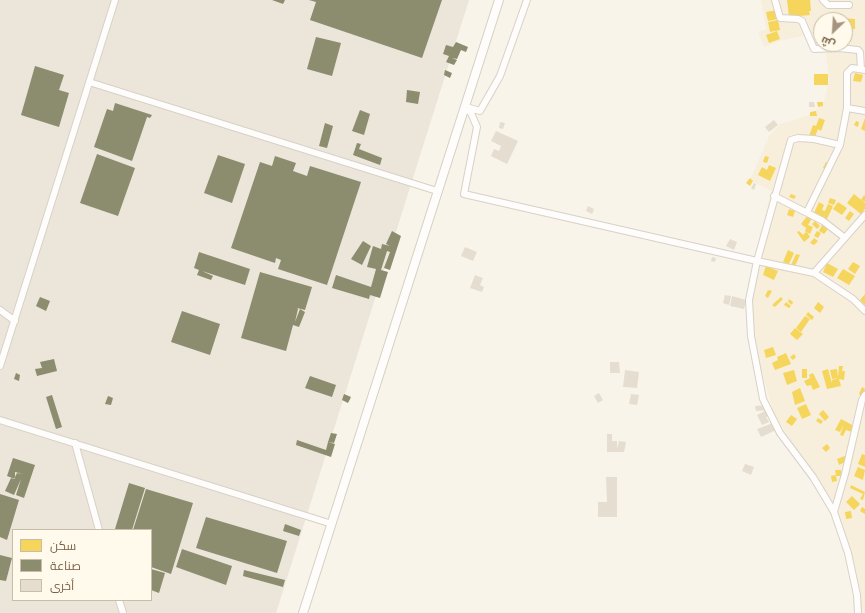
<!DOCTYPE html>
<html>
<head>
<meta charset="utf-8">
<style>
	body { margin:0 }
	#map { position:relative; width:865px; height:613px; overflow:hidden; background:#f8f4e9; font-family:Roboto,Cairo,sans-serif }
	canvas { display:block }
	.legend { position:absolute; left:12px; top:529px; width:140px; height:72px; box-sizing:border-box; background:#fffaeb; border:1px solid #c9bca9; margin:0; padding:5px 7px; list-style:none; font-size:12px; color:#796046 }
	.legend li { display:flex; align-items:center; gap:8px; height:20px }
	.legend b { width:20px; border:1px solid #c9bca9 }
	.north { position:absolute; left:813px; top:12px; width:40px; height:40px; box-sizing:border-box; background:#fffaeb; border:1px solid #c9bca9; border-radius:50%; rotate:205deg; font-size:11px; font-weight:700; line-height:16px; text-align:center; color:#796046 }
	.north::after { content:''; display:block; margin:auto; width:14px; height:18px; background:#a5947f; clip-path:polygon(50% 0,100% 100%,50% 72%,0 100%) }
</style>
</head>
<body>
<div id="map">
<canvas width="865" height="613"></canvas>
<ul class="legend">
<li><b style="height:11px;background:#f6d55c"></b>سكن</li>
<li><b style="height:11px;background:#8c8c6e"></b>صناعة</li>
<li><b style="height:11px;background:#e5ddd0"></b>أخرى</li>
</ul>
<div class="north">ش</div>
</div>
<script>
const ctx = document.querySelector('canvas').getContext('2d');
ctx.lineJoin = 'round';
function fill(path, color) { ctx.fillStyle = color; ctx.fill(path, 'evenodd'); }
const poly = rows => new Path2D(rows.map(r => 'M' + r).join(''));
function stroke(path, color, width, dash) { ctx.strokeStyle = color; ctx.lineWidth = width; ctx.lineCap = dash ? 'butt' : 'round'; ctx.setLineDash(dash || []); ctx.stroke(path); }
fill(poly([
	[761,0,865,0,865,613,857,613,846,555,820,486,774,414,758,359,748,299,771,191,750,180,769,136,780,124,807,116,823,105,829,81,825,44,845,44,845,20,821,20,821,32,779,41,764,47,758,32,766,29]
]), '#f7efdb');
fill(poly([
	[0,0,469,0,276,613,0,613],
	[13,530,151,530,151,600,13,600]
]), '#ebe5da');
fill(poly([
	[787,0,810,0,811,11,809,11,810,15,789,17],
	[777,10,778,19,768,21,766,12],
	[838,16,838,20,832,20,832,17],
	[842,18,855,19,855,29,845,29,845,20],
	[778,20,780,30,770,32,768,22],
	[777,31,780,39,769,43,766,35],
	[855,73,863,75,861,82,853,81],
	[814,74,828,74,828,85,814,85],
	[817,102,823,102,823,106,818,107],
	[816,111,817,116,810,116,810,112],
	[819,118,825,120,821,131,818,129,814,139,809,136,813,125,816,126],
	[865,118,865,131,861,129],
	[856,121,859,122,858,127,854,125],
	[765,156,769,157,767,163,763,162],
	[826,162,833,165,831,171,823,168],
	[769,165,776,168,770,181,758,175,762,167,767,170],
	[750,178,753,181,750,186,746,183],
	[791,194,796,196,794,199,789,197],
	[854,194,865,203,865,209,861,214,847,203],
	[864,195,865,196,865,202,861,200],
	[830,198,836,200,834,205,828,203],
	[819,202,824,205,822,210,825,211,828,204,833,206,827,219,814,213],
	[838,202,847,208,842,215,833,209],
	[789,209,795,211,793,217,787,215],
	[850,211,854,214,849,221,845,218],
	[808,215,812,218,808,225,813,227,810,234,807,232,810,237,804,242,797,232,799,231,803,235,806,232,805,231,807,226,806,228,801,224],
	[815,221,820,226,817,229,812,224],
	[822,225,828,229,824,234,819,231],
	[817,231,821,233,818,238,814,236],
	[814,238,818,241,814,245,810,243],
	[788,250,794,253,789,264,783,262],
	[796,254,800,255,795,266,791,265],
	[853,262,860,266,855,274,848,269],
	[827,263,838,269,833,277,823,272],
	[766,266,778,271,774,280,763,275],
	[843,269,855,276,849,285,837,278],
	[768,290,772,291,768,298,765,296],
	[865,294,865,305,860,300],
	[781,297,783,299,775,307,772,305],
	[789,299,793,302,792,305,788,302],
	[786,302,791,306,789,308,784,305],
	[818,302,824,307,820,313,814,308],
	[808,312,814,317,812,320,806,315],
	[805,316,810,319,801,332,796,328],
	[795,328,803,334,797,340,790,334],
	[773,347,776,355,766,358,764,350],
	[786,353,791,364,775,370,772,363,778,360,777,357],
	[794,354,796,357,793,360,790,357],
	[839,366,843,366,842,371,845,371,844,380,839,379,841,386,827,389,822,371,828,369,832,383,832,380,838,378,832,379,830,370,837,369,838,377],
	[802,369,807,369,807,378,802,378],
	[794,370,797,381,787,385,783,373],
	[813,373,820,387,813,390,811,385,807,386,804,381,810,378,809,375],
	[862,387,865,389,863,397,859,394],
	[800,388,805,401,795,405,792,392],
	[806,404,811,415,802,419,797,408],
	[823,410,829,417,825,421,819,414],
	[791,415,797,419,792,426,786,422],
	[818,418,823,421,821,424,816,421],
	[841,419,854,426,852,432,846,430,843,436,840,435,844,424,840,432,835,430],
	[827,444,830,448,826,452,822,448],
	[850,454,852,459,839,465,837,459],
	[862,454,865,455,865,467,858,464],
	[858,467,865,470,863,480,854,476],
	[835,470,841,470,841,476,836,476,837,481,832,482,831,476,836,475],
	[851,485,865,492,863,500,860,499,863,494,850,488],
	[852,496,860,504,854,510,846,502],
	[862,507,865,509,865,514,860,511],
	[851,511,852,518,846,519,845,512]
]), '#f6d55c');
fill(poly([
	[272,0,285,0,283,4],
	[309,0,442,0,422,58,310,20,316,2],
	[316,37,341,43,332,76,307,69],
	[456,42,468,47,466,52,461,50,457,59,452,58,457,60,454,65,446,62,449,56,443,54,446,45,453,47],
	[35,66,64,75,59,90,69,93,59,127,21,115],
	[445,70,452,73,450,78,444,75],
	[407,90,420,92,418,104,406,102],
	[115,103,152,115,150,118,147,117,132,161,94,147,107,109,113,111],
	[360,110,370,114,364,135,352,131],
	[325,123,333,126,327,148,319,146],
	[357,143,361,144,359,149,382,158,380,165,353,155],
	[97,154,135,168,118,216,80,203],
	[218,155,245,164,232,203,204,193],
	[275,156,296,163,293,171,307,176,310,166,361,182,327,285,278,269,281,260,276,258,275,263,231,248,260,162,272,166],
	[392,231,401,236,390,270,384,268,390,252,387,251,381,270,388,272,380,298,370,295,369,299,332,288,336,275,371,287,376,269,367,267,373,246,381,249,382,244,390,246,386,244],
	[363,241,371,246,362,265,351,259],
	[199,252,250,269,245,285,202,271,213,276,211,280,197,275,199,270,194,268],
	[260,272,312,287,305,310,297,308,298,309,295,322,300,309,305,312,299,327,293,325,286,351,241,338],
	[40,297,50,301,46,311,36,306],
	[182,311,220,324,210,355,171,342],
	[54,359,57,371,37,376,35,369,42,368,40,362],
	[16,373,20,375,19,381,14,379],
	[310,376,336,385,332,397,305,388],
	[344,394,351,397,348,403,342,400],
	[52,395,62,427,56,429,46,397],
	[108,396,113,398,111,405,105,404],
	[331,433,337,434,334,443,328,442],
	[297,440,326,450,328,442,335,444,331,457,296,445],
	[13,458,35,465,24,498,16,495,21,479,14,495,5,491,11,478,14,479,17,473,23,474,15,472,15,479,7,476],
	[129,483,145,488,132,530,119,530,115,529],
	[146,489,193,503,171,574,151,567,151,530,133,530],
	[0,494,19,500,7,540,0,537],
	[206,517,287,541,277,573,196,548],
	[285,524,301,530,299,536,283,531],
	[182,549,232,566,226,585,176,567],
	[0,555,12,558,6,581,0,580],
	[151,569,165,573,159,593,151,590],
	[244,570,285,580,283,587,243,576]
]), '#8c8c6e');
fill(poly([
	[809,102,814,102,815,107,809,107],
	[774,120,778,125,769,132,765,127],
	[500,122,505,123,503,129,499,128],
	[496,131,518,141,507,164,491,156,494,149,499,151,501,146,491,141],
	[754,183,756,184,754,190,751,188],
	[588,206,594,209,592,214,586,211],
	[730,239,737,242,734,250,726,246],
	[465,247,477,252,473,261,461,256],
	[712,257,716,258,715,262,711,261],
	[475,275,483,278,480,285,484,287,482,292,470,288],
	[725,295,731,296,729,305,723,303],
	[732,296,746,300,744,309,730,306],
	[610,362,619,362,620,373,610,373],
	[625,370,639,372,637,388,623,387],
	[599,393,603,400,598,403,594,396],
	[631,394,639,395,637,405,629,404],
	[766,405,767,410,756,411,755,406],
	[767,410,770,415,766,417,769,422,762,425,757,415],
	[773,423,776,430,761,437,757,429],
	[607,434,612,434,612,441,617,441,617,449,619,441,626,442,624,452,607,452],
	[745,464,754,467,751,475,742,471],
	[606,477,617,477,617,517,598,517,598,502,607,502]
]), '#e5ddd0');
const street = poly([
	[775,0,780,18,798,19,802,21,814,49,839,48,858,50,860,52,861,69],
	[823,0,828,5,849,5],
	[89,82,437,191],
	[464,107,471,113,477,127,464,194,757,261,814,273,853,299,865,311],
	[466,107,480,111,500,76,527,0],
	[847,108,847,73,852,68,865,70],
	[774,196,823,221,845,238],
	[807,212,840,145],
	[814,273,865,215],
	[0,310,15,321],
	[0,366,115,0],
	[0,420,332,524],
	[75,443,99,530],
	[834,512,845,474,862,400,865,395],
	[119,600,123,613],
	[858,613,857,595,848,553,834,512,813,477,780,433,763,399,751,336,749,300,757,261,791,140,798,138,814,139,840,145,847,108,865,111]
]);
const secondary = poly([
	[303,613,499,0]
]);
stroke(street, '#d7d1c7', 8);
stroke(secondary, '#d6d0c4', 10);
stroke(street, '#fefdfc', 6);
stroke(secondary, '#fefdfc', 8);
</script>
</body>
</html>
